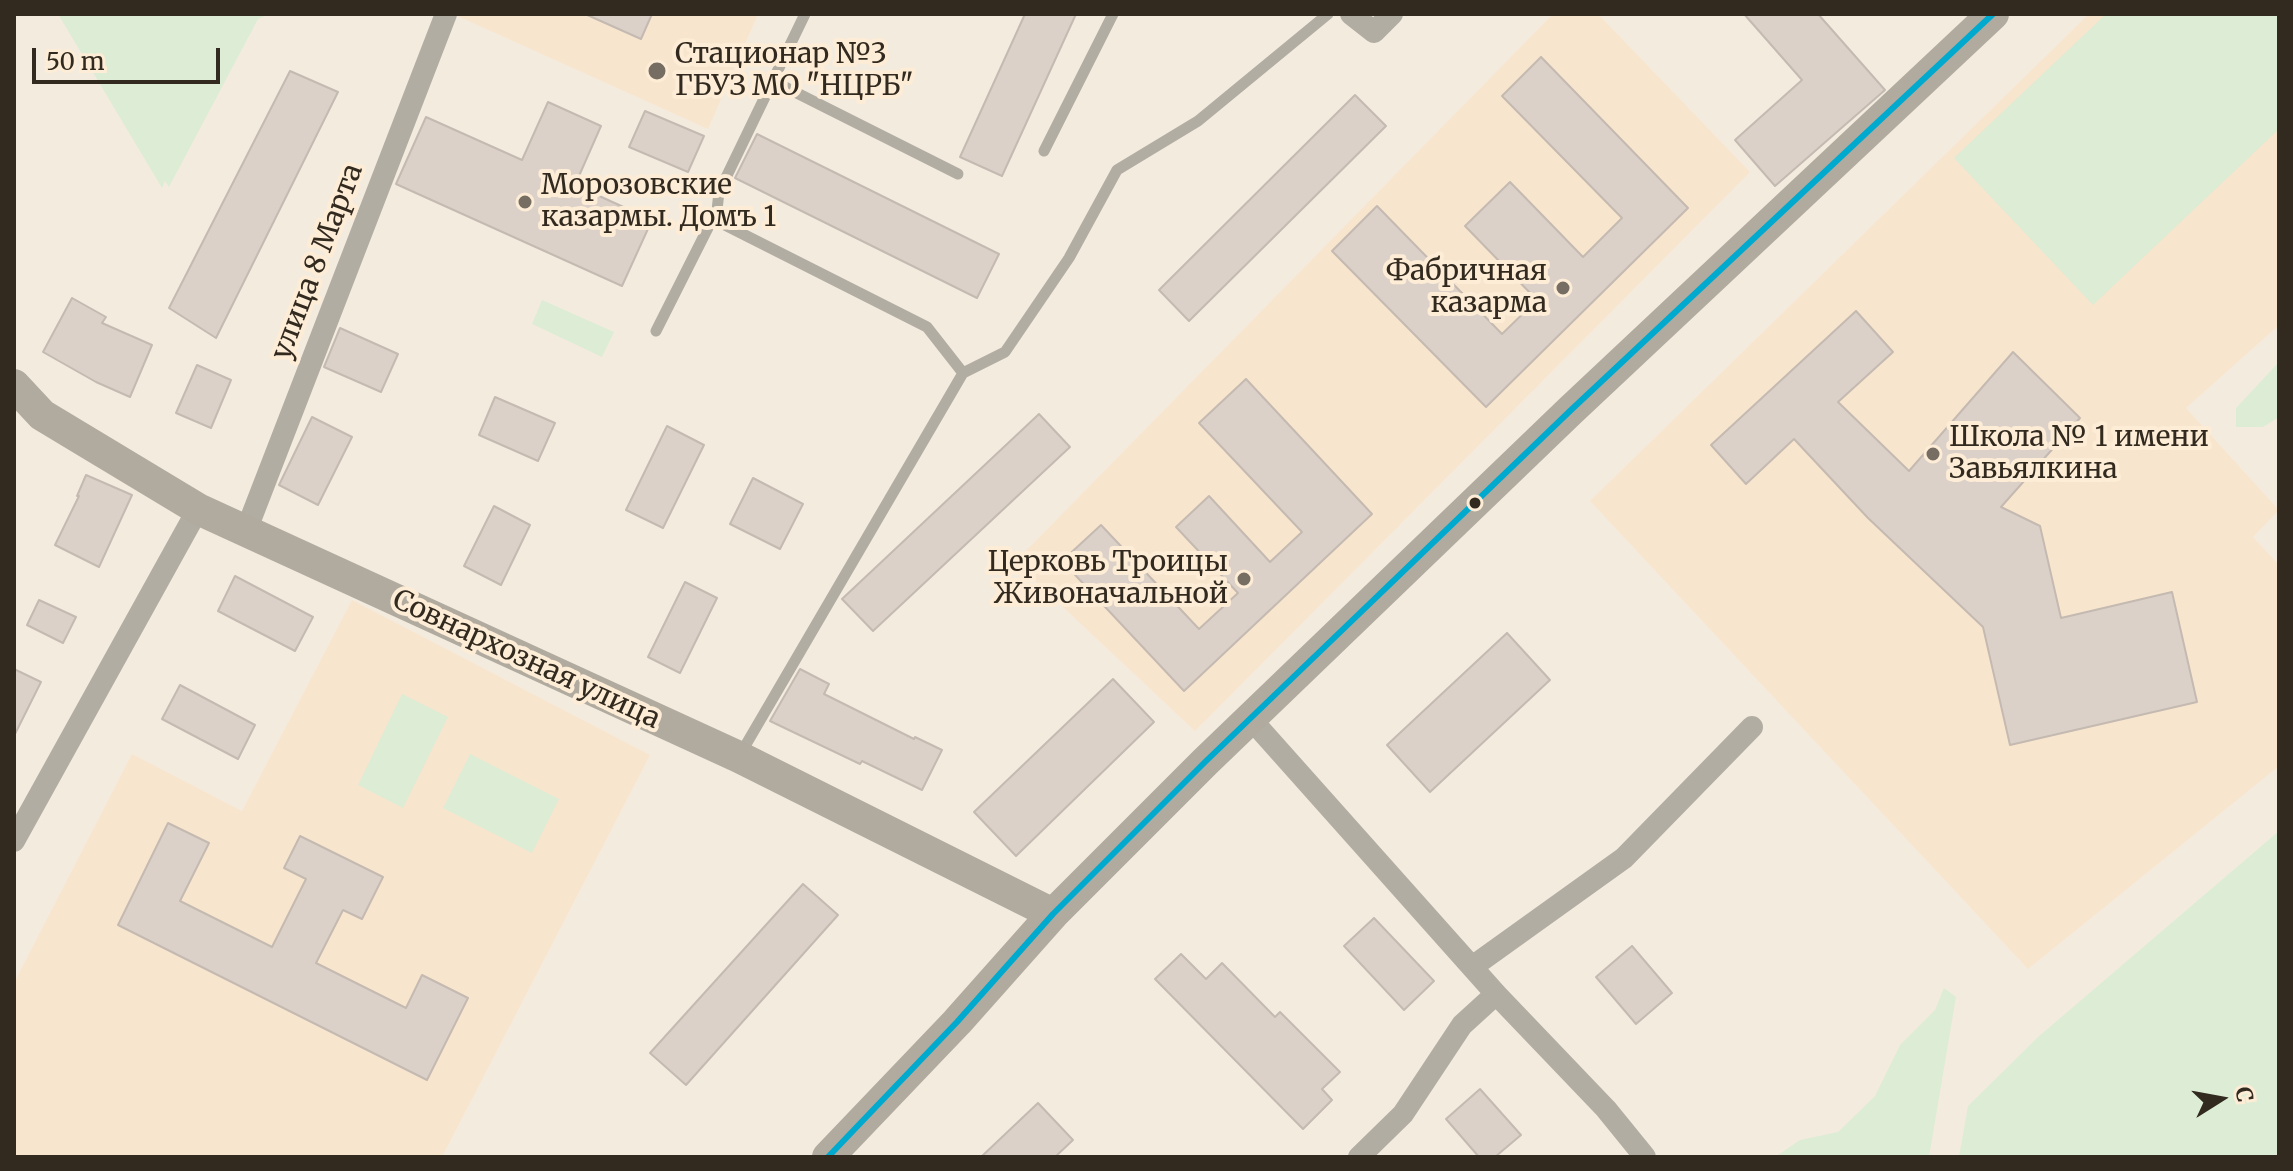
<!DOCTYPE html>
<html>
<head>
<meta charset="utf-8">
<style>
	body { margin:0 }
	#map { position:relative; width:2293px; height:1171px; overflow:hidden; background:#f4ebdf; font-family:Merriweather,serif }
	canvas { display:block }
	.frame { position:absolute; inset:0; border:16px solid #322a1f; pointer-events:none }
	.north { position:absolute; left:2181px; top:1059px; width:80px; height:80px; -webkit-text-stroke:6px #fdecd6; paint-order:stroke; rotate:79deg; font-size:22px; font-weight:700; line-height:32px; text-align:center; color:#322a1f }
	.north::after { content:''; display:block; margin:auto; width:28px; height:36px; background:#322a1f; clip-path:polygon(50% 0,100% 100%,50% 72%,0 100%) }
	.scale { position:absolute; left:32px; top:48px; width:188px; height:36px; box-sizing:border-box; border:4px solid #322a1f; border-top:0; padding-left:10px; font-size:24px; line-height:28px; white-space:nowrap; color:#322a1f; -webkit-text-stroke:6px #fdecd6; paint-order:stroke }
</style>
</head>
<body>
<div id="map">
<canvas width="2293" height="1171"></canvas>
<div class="frame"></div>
<div class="north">С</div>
<div class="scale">50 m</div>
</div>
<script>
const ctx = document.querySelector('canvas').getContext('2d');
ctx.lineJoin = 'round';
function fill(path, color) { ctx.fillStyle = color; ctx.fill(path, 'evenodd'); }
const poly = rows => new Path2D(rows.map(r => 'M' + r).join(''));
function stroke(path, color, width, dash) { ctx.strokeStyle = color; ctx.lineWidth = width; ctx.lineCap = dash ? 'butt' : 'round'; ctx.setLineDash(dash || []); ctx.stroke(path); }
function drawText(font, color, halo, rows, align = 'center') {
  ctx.font = font + ' Merriweather,serif'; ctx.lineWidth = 8; ctx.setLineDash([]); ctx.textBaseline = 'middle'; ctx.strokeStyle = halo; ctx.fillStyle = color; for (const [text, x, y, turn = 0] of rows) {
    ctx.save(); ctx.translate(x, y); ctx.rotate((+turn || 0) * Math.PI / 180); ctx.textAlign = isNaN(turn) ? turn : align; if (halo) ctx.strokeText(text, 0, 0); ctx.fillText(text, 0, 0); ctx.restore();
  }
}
fill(poly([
	[453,14,758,14,708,129],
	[1553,14,1598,14,1750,172,1195,731,1015,562],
	[2089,14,2279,14,2279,325,2186,408,2279,510,2253,537,2279,565,2279,766,2028,969,1590,501],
	[352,600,650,755,442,1157,14,1157,14,983,132,754,242,811]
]), '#f8e5cd');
fill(poly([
	[58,14,269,14,258,19,169,187,165,181,162,188],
	[2106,14,2279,14,2279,129,2093,305,1954,158],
	[542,300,614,332,602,357,532,324],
	[2279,362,2279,417,2263,427,2236,427,2236,408],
	[402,694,448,717,403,808,358,785],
	[470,754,559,799,532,853,443,808],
	[2279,831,2279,1157,1959,1157,1968,1106,2038,1037],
	[1944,988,1956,997,1929,1157,1775,1157,1800,1140,1838,1132,1875,1096,1900,1045,1935,1010]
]), '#ddecd4');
const building = poly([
	[585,14,652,14,641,39,585,14],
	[1025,14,1076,14,1002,176,960,157,1025,14],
	[1744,14,1818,14,1885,90,1775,186,1735,140,1802,80,1744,14],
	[1541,57,1688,208,1486,407,1332,251,1377,206,1502,334,1537,300,1465,226,1510,182,1583,257,1622,218,1502,96,1541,57],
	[290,71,338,92,216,338,169,308,290,71],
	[1355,95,1386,126,1189,321,1159,290,1355,95],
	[548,102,601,126,575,185,652,220,622,286,396,184,426,117,522,160,548,102],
	[645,111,704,136,688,172,629,147,645,111],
	[757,134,999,254,977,298,735,178,757,134],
	[72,298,106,317,102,323,152,345,130,397,96,382,43,352,72,298],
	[1856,311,1893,352,1838,402,1909,471,2013,352,2080,418,2001,507,2040,526,2061,618,2172,592,2197,702,2010,745,1983,627,1868,518,1794,439,1746,484,1711,445,1856,311],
	[340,328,398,354,381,392,324,367,340,328],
	[197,365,231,380,211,428,176,413,197,365],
	[1246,379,1372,514,1184,691,1062,561,1101,525,1199,629,1238,593,1176,527,1209,496,1270,562,1302,532,1199,423,1246,379],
	[495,397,555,423,538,461,479,435,495,397],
	[1039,414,1070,447,873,631,842,599,1039,414],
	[312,417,352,437,318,505,279,485,312,417],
	[667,426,704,445,663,528,626,510,667,426],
	[86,475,132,495,99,567,55,545,79,496,77,496,86,475],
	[753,478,803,504,780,549,730,524,753,478],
	[494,506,530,525,501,585,464,566,494,506],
	[235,576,313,617,295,651,218,611,235,576],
	[685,582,717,598,680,673,648,657,685,582],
	[39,600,76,617,63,643,27,625,39,600],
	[1507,633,1550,680,1430,792,1387,745,1507,633],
	[14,669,41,682,14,736,14,669],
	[800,669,829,684,824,694,914,739,915,737,942,750,922,790,862,761,860,764,770,721,800,669],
	[1113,679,1154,722,1016,856,974,812,1113,679],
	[180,685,255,725,238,759,162,719,180,685],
	[168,823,209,843,180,901,272,947,306,879,284,868,300,836,383,877,362,919,343,910,316,963,406,1008,422,975,468,998,427,1080,118,925,168,823],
	[803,884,838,915,686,1085,650,1053,803,884],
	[1374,918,1434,981,1404,1010,1344,946,1374,918],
	[1632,946,1672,993,1636,1024,1596,977,1632,946],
	[1181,954,1206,979,1222,963,1275,1017,1280,1012,1340,1072,1322,1089,1332,1100,1303,1129,1155,979,1181,954],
	[1480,1089,1521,1135,1495,1157,1479,1157,1446,1119,1480,1089],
	[1038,1103,1073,1140,1055,1157,981,1157,1038,1103]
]);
fill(building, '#dbd1c8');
stroke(building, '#c4bab1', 2);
stroke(poly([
	[805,14,719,192,717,210,723,224,927,327,963,373],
	[773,81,958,174],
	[1044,151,1113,14],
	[656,331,717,210],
	[741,753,963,373,1005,352,1069,258,1117,170,1198,121,1328,14]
]), '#b2ada3', 11);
stroke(poly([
	[1351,14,1374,32,1392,14],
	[246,531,446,14],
	[1250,718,1496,994,1606,1109,1645,1157],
	[14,841,198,509],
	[1472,967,1624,858,1752,727],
	[1359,1157,1403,1114,1462,1025,1496,994]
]), '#b2ada3', 22);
stroke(poly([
	[14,385,42,415,198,509,739,757,1053,914],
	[828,1157,957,1022,1053,914,1205,762,1571,410,1993,14]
]), '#b1ab9f', 32);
stroke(poly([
	[828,1157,957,1022,1053,914,1205,762,1571,410,1993,14]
]), '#00a9ce', 6);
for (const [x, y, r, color] of [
	[657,71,10,"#766e62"],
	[525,202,8,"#766e62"],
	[1563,288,8,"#766e62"],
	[1933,454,8,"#766e62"],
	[1475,503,7,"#322a1f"],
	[1244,579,8,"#766e62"]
]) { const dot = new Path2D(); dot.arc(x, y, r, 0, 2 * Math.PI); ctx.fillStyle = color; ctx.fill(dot); stroke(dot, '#fdecd6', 3); }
drawText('28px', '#322a1f', '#fdecd6', [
	["Стационар №3",675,55],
	["ГБУЗ МО \"НЦРБ\"",675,87],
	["Морозовские",541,186],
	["казармы. Домъ 1",541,218],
	["Фабричная",1547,272,"right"],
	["казарма",1547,304,"right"],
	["Школа № 1 имени",1949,438],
	["Завьялкина",1949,470],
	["Церковь Троицы",1228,563,"right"],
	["Живоначальной",1228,595,"right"]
], 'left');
drawText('28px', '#322a1f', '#fdecd6', [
	["улица 8 Марта",318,262,-69],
	["Совнархозная улица",526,660,25]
]);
</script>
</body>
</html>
